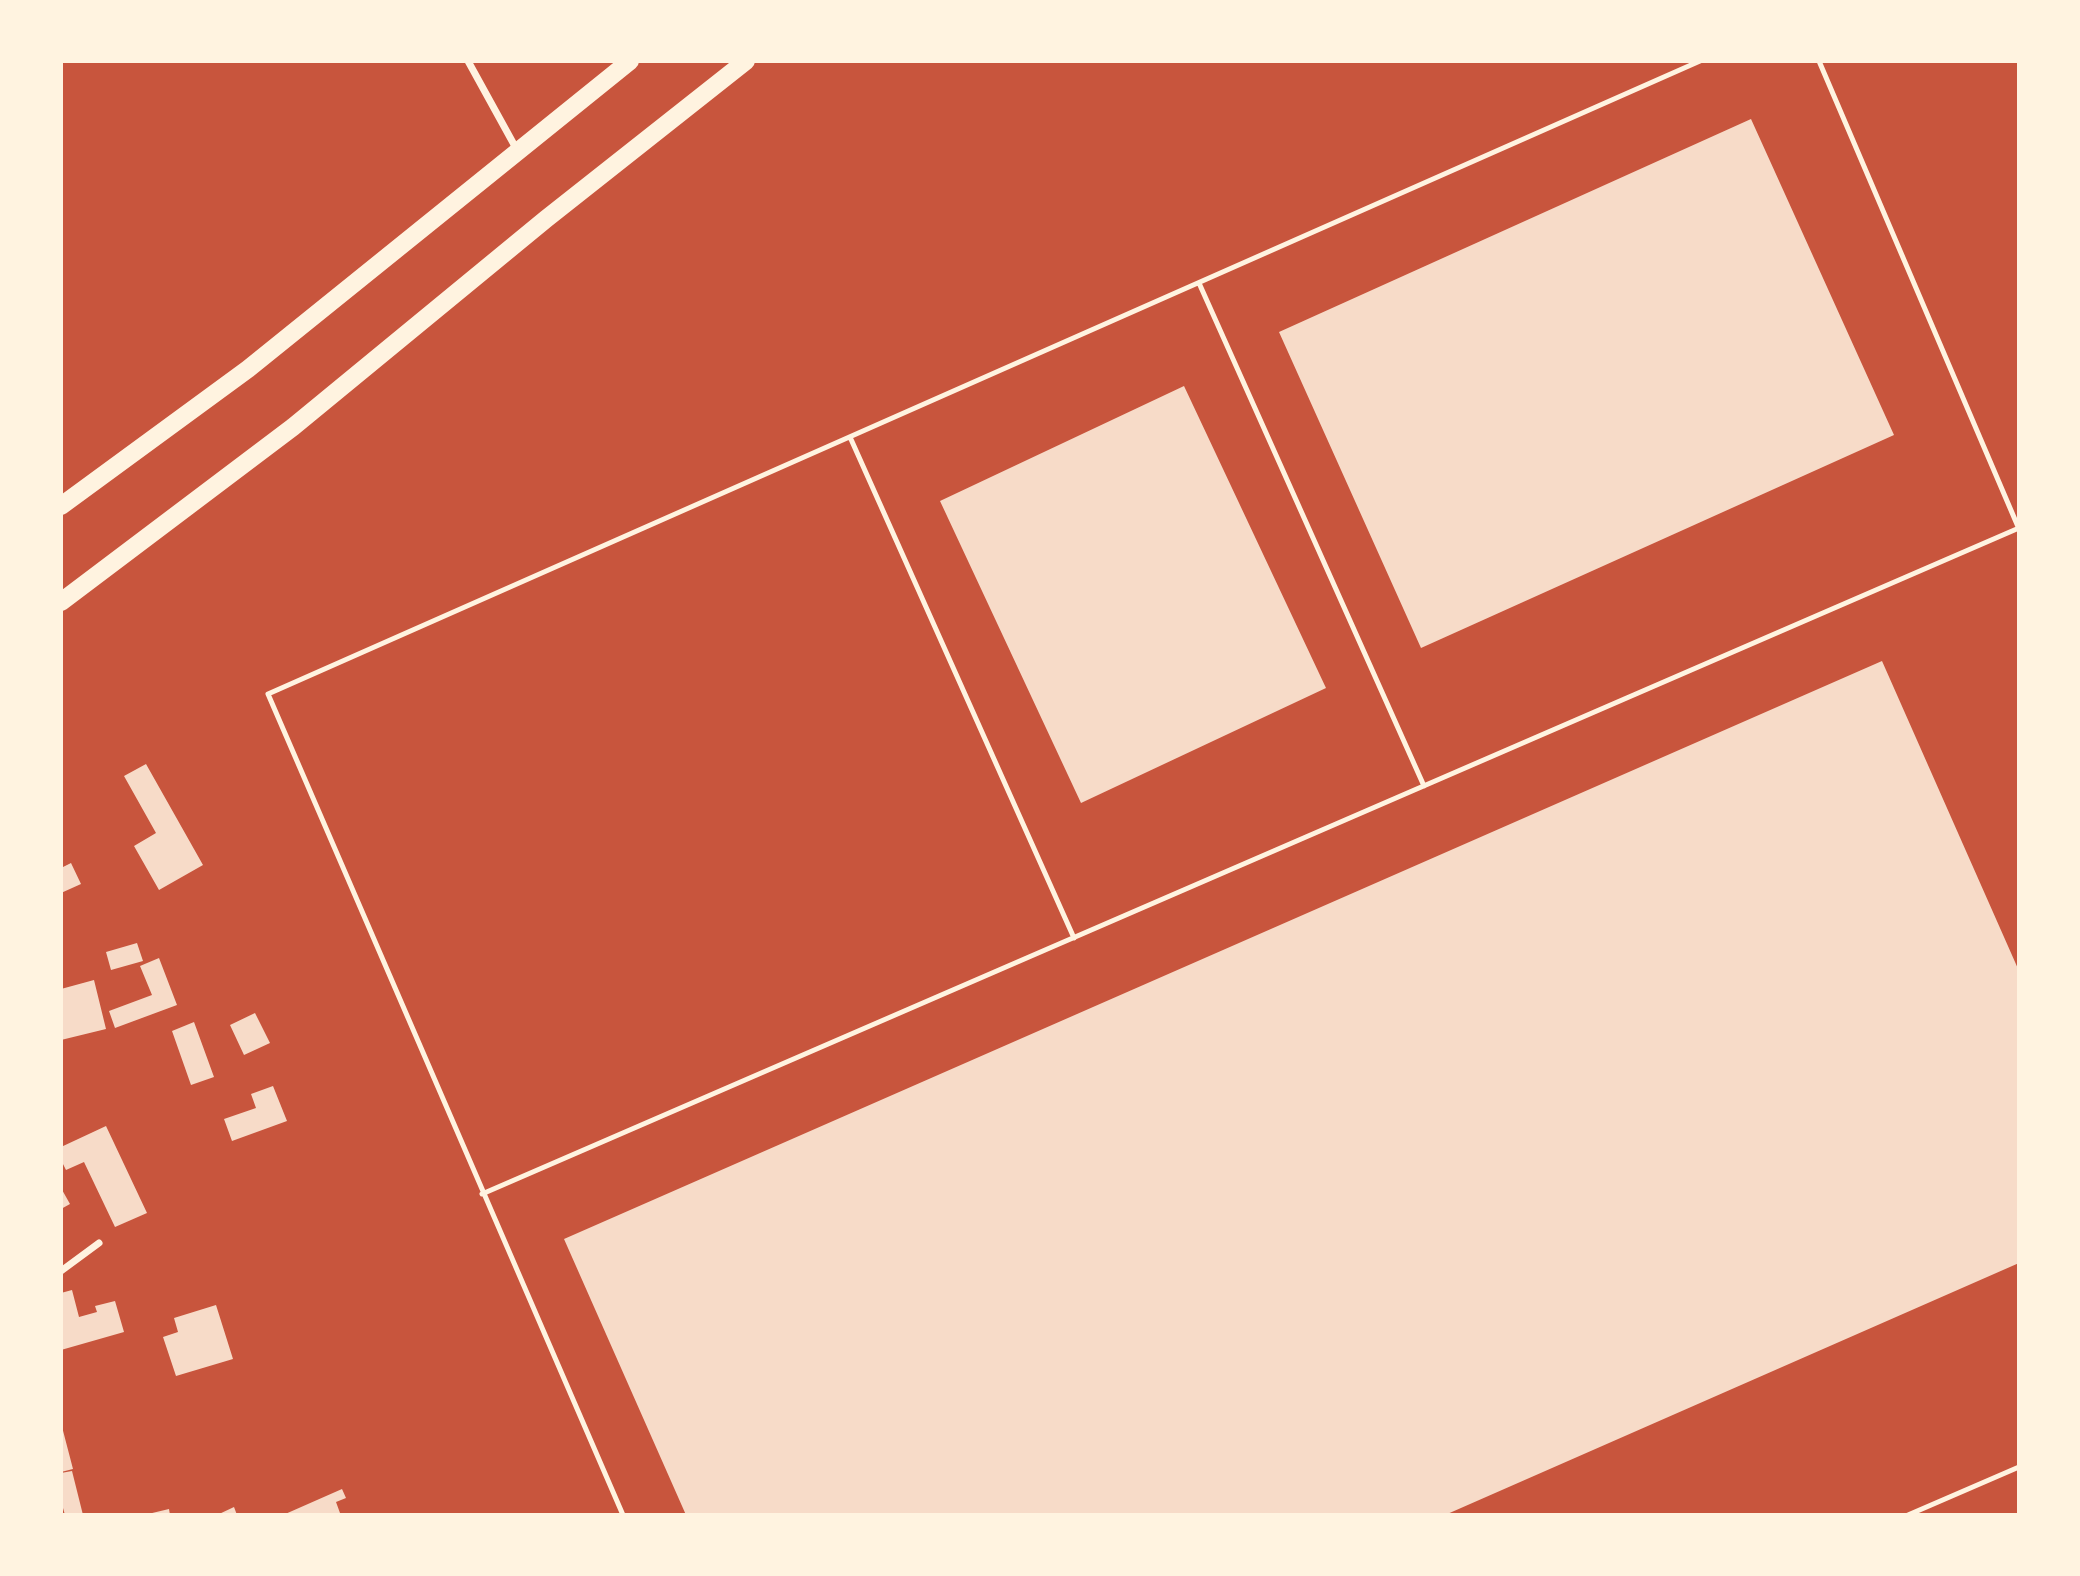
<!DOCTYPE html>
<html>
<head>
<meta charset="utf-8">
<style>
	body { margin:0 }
	#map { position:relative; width:2080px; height:1576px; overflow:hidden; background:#c8553d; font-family:Overpass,sans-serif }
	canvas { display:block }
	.frame { position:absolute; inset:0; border:63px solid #fff3e0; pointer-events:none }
</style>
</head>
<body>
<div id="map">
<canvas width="2080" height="1576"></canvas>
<div class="frame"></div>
</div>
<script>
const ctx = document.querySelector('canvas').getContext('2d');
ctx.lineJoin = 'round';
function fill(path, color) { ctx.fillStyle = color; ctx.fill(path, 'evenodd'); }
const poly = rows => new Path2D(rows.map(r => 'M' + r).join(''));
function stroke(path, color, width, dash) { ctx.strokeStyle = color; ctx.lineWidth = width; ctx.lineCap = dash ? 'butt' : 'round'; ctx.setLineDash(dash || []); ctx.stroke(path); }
fill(poly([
	[1751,119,1894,435,1421,648,1279,332],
	[1184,386,1326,688,1081,803,940,501],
	[1882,661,2019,971,2019,1263,1445,1515,686,1515,564,1239],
	[146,764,203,865,159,890,134,846,156,833,124,776],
	[71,863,81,884,61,893,61,868],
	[137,943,143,961,111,970,106,952],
	[159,958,177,1005,115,1028,109,1011,152,995,140,966],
	[94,980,106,1029,61,1040,61,989],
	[255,1013,270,1043,244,1055,230,1025],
	[194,1022,214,1077,191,1085,172,1031],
	[273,1086,287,1121,232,1141,224,1119,256,1108,251,1094],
	[106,1126,147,1213,115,1227,84,1162,66,1170,61,1160,61,1147],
	[61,1188,70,1204,61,1209],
	[72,1290,79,1317,97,1312,95,1306,115,1301,124,1332,61,1350,61,1293],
	[216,1305,233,1359,176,1376,163,1337,178,1332,174,1318],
	[61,1423,73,1469,61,1472],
	[72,1471,83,1515,65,1515,61,1501,61,1473],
	[342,1489,346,1498,336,1502,340,1513,335,1515,283,1515],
	[234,1507,237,1515,217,1515],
	[169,1509,170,1515,148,1515,148,1514]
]), '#f7dbc8');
stroke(poly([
	[1819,61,2019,529],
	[1199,283,1424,786],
	[850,437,1074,938],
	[482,1194,2019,528],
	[623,1515,268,694,1700,61],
	[1908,1515,2019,1467]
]), '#fff3e0', 5);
stroke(poly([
	[468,61,517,150],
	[61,1271,99,1243]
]), '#fff3e0', 7);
stroke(poly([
	[61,506,248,369,630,61],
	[61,602,293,427,546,219,746,61]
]), '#fff3e0', 18);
</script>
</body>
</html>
